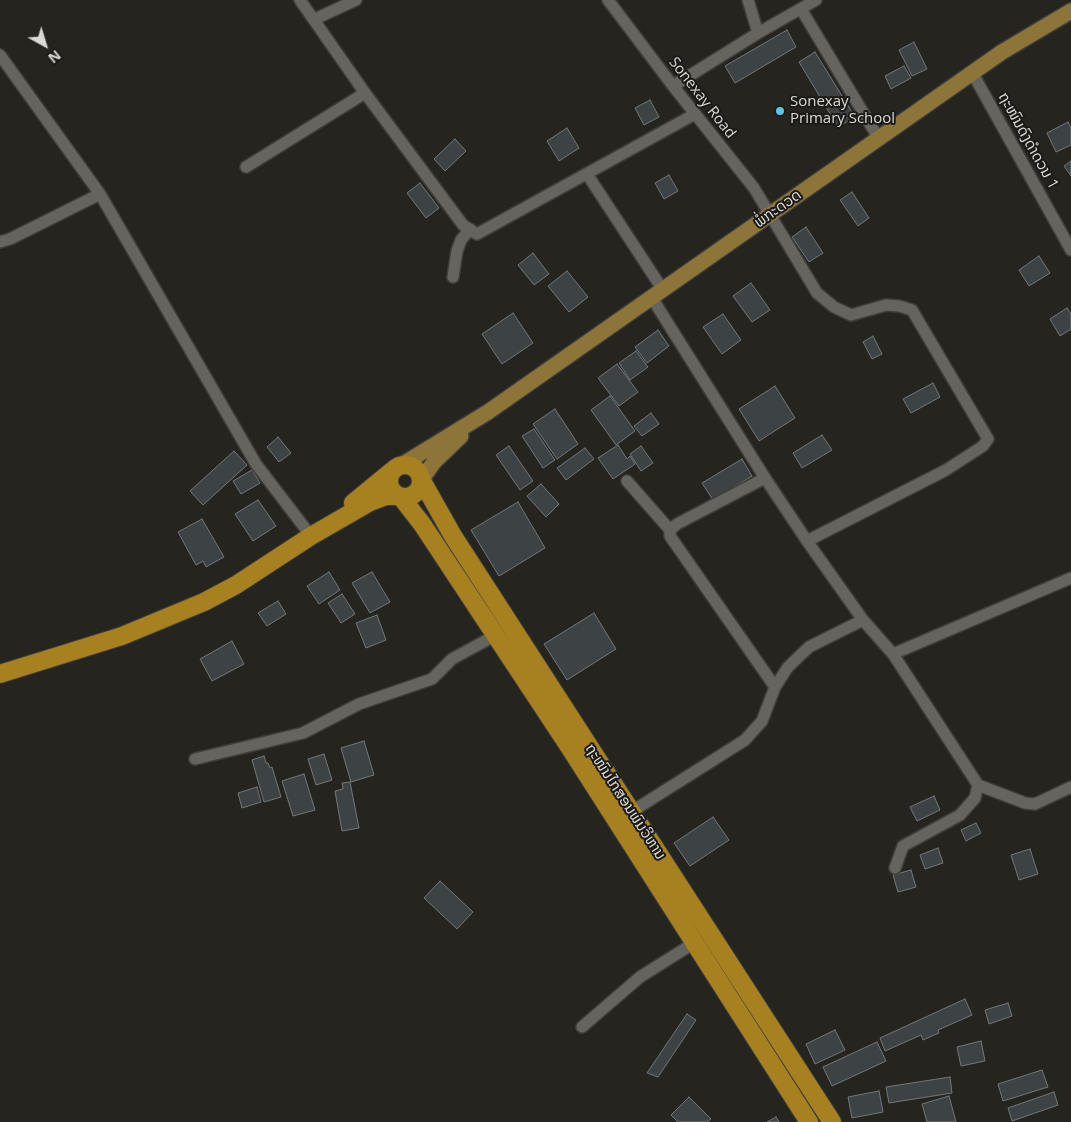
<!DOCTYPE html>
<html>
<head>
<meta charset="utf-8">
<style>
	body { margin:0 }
	#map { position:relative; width:1071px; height:1122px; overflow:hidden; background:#26241f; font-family:"Open Sans",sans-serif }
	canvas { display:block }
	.north { position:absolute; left:20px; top:20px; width:50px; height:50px; -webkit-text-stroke:4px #1c1a16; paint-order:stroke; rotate:141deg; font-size:14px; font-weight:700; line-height:20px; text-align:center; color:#dbd9d6 }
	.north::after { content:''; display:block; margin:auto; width:18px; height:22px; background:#dbd9d6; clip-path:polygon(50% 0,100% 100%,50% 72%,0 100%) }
</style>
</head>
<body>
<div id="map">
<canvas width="1071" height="1122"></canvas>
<div class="north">N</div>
</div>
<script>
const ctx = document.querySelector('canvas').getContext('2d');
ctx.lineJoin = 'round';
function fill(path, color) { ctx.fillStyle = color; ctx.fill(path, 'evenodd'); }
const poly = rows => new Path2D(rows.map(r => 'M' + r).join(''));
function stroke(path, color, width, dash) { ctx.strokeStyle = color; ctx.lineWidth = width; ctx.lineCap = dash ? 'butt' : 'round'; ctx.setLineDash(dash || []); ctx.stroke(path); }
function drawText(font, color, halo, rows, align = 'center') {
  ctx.font = font + ' "Open Sans","Noto Sans Lao",sans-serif'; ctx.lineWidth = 4; ctx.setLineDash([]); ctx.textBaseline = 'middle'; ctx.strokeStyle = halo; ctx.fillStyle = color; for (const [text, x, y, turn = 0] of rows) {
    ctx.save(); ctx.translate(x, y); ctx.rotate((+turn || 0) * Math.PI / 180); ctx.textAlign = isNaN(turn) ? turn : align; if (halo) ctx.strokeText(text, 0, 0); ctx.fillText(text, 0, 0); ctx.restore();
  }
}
const building = poly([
	[787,30,796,47,735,83,725,66,787,30],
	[914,42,927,69,912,76,899,50,914,42],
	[815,52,855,117,838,127,799,62,815,52],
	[904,66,911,78,891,89,885,76,904,66],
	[650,100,659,117,644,125,635,108,650,100],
	[1068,122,1071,128,1071,145,1056,152,1047,133,1068,122],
	[567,128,579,148,559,161,547,141,567,128],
	[455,139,466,151,445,171,434,159,455,139],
	[1071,161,1071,176,1064,166,1071,161],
	[669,175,678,191,664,199,655,183,669,175],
	[420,183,439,208,426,218,407,193,420,183],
	[852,192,869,218,858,226,840,200,852,192],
	[806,227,823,253,809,262,792,237,806,227],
	[533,253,549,274,534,285,518,265,533,253],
	[1039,256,1050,273,1029,286,1019,270,1039,256],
	[567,271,588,297,569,312,548,286,567,271],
	[751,283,770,310,752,322,733,296,751,283],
	[1067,308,1071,314,1071,329,1060,336,1050,319,1067,308],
	[513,313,533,343,502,364,482,334,513,313],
	[723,314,741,340,722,354,703,327,723,314],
	[658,330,669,346,647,363,635,347,658,330],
	[873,336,882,354,872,359,863,342,873,336],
	[636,351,648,367,630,380,619,363,636,351],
	[617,364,638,392,619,406,598,378,617,364],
	[933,383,940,397,911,413,903,399,933,383],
	[775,386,795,418,759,441,739,409,775,386],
	[610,396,635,431,616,445,591,410,610,396],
	[555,409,578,444,557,459,533,424,555,409],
	[651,413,659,424,642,436,634,426,651,413],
	[534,429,555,460,543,468,522,436,534,429],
	[822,435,832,450,802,468,793,453,822,435],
	[278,437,291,453,279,462,267,447,278,437],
	[618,445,627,459,630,456,635,464,613,479,598,458,618,445],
	[509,446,533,481,520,490,496,455,509,446],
	[641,446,653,463,641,471,630,454,641,446],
	[585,448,594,459,566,480,557,468,585,448],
	[234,451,247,465,203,505,190,491,234,451],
	[742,459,752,476,713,500,702,483,742,459],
	[252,470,260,483,241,494,233,481,252,470],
	[541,484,559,504,546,517,527,496,541,484],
	[258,500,276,526,253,541,235,514,258,500],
	[518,502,545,548,499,576,471,530,518,502],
	[202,519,224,557,206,567,203,561,196,565,178,532,202,519],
	[329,572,340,590,319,604,307,586,329,572],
	[372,572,390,602,370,613,352,583,372,572],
	[342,594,355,614,341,623,328,603,342,594],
	[278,601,286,614,267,626,258,613,278,601],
	[594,613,616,649,567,680,544,644,594,613],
	[377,615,386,640,366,648,356,623,377,615],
	[232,641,244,664,212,681,200,659,232,641],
	[364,741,374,775,351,782,341,748,364,741],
	[324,754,332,780,316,785,308,759,324,754],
	[264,756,266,763,268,763,270,768,272,767,281,797,264,802,252,760,264,756],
	[304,774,315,810,293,816,282,781,304,774],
	[350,782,359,828,342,831,335,791,343,789,342,783,350,782],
	[257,787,261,802,242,808,238,793,257,787],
	[934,796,940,810,917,821,910,807,934,796],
	[713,817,729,840,690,866,674,843,713,817],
	[976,823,981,833,966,841,961,830,976,823],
	[938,848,943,863,925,869,920,855,938,848],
	[1030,849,1038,874,1019,880,1011,855,1030,849],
	[911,870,916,887,898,892,893,875,911,870],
	[440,881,473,912,457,929,424,898,440,881],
	[965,999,972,1015,938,1030,939,1033,923,1040,921,1035,885,1051,880,1038,965,999],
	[1008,1003,1012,1016,989,1024,985,1010,1008,1003],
	[687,1014,696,1020,658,1077,647,1073,687,1014],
	[835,1030,845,1050,815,1064,806,1044,835,1030],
	[981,1041,985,1061,961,1066,957,1047,981,1041],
	[877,1042,886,1061,832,1086,823,1067,877,1042],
	[1042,1070,1048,1087,1003,1101,998,1084,1042,1070],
	[950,1077,952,1093,889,1103,886,1087,950,1077],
	[879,1091,883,1112,852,1118,848,1097,879,1091],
	[1054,1092,1058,1105,1012,1121,1008,1108,1054,1092],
	[949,1096,956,1122,927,1122,922,1104,949,1096],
	[689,1097,711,1119,707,1122,678,1122,671,1115,689,1097],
	[776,1117,779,1122,767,1122,776,1117]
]);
fill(building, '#3d4345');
stroke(building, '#72787a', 1);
const minor = poly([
	[300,0,365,93,463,225,477,234,695,114],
	[608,0,673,86,754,188,817,293,834,307,851,315,886,305,899,306,912,310,988,439,983,446,946,470,807,541],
	[748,0,758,33],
	[801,9,879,139],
	[315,19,356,0],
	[0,55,100,194,256,464,311,536],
	[973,74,1071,250],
	[673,86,758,33,816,0],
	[246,167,365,93],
	[587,174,663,290],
	[0,242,10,239,100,194],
	[453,277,457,251,461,240,470,229],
	[652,298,765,478,807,541,863,620,893,654,978,785,1025,803,1035,804,1071,787],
	[765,478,677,524,670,530,670,536,775,687],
	[627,481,670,530],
	[893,654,1071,578],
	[195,759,303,733,359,704,432,679,452,659,496,635],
	[631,812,745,740,762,721,775,687,788,667,809,647,863,620],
	[895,868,903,846,960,815,975,798,978,785],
	[582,1027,640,977,694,943]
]);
const major = poly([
	[400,466,488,412,1002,52,1071,11],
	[422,479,434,462,461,436]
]);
const highway = poly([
	'389 481a16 16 0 1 1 32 0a16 16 0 1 1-32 0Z',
	[422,481,453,536,832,1122],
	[401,497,422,524,570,748,809,1122],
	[353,503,392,471],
	[0,674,122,636,204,602,236,585,311,536,370,502,386,496,399,496]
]);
stroke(minor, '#403e3a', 14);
stroke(major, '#403e3a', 18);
stroke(highway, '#403e3a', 20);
stroke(minor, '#66645f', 11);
stroke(major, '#8d7539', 15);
stroke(highway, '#a78120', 18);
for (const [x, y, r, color] of [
	[780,111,5,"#59c8e5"]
]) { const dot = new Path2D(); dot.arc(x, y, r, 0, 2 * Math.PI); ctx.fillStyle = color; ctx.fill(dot); stroke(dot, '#1c1a16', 2); }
drawText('15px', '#dbd9d6', '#1c1a16', [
	["Sonexay Road",702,98,52],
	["ຖະໜົນດົງດຳດວນ 1",1028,141,61],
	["ພໍ່ກະດວດ",778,209,-35],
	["ຖະໜົນໄກສອນພົມວິຫານ",625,802,57]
]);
drawText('15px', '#dbd9d6', '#1c1a16', [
	["Sonexay",790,102],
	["Primary School",790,119]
], 'left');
</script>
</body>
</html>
